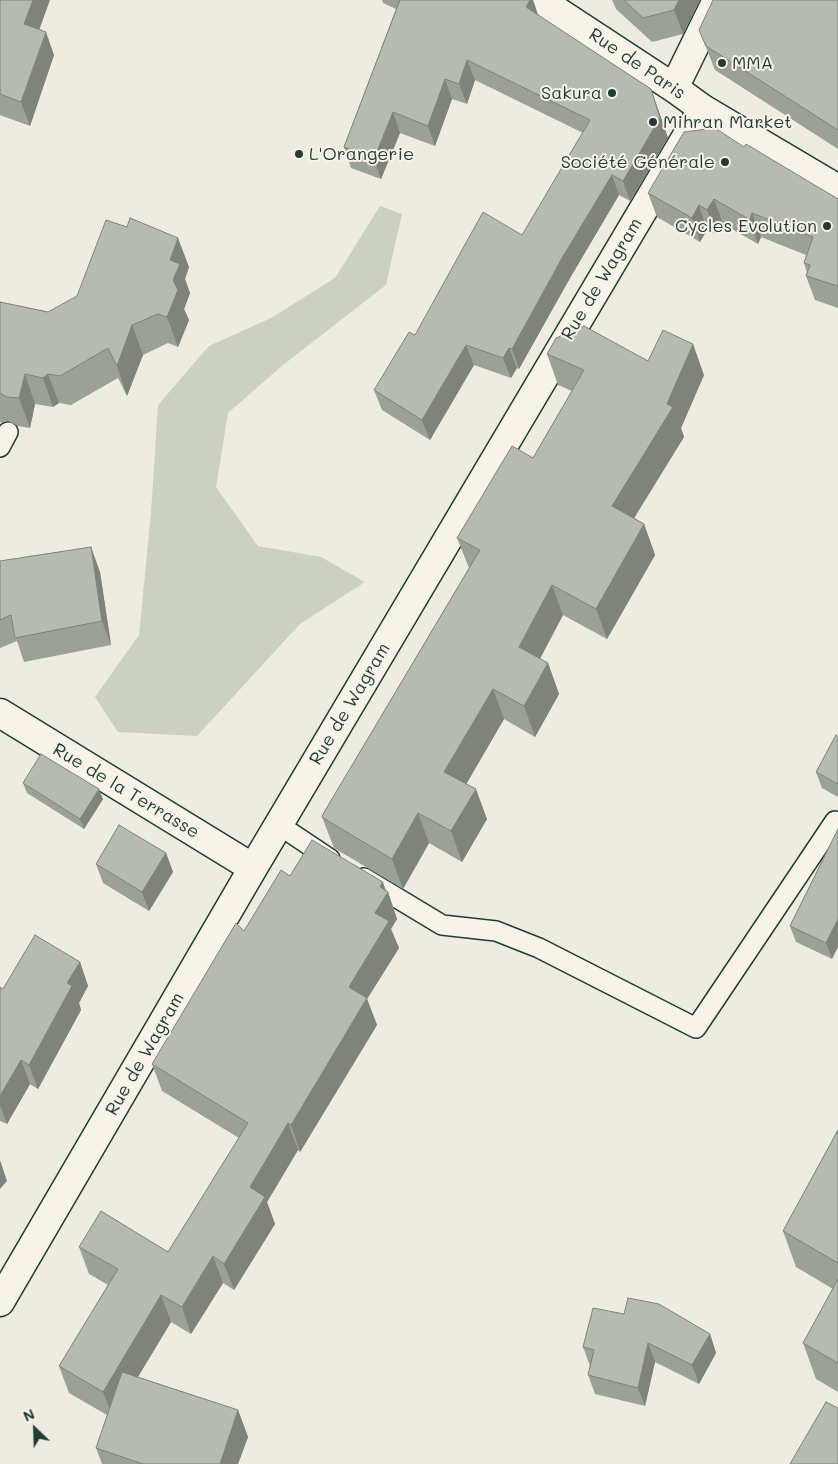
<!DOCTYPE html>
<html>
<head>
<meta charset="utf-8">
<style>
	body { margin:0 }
	#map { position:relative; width:838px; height:1464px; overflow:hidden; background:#eeece1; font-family:Mali,sans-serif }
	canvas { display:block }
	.north { position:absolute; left:10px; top:1404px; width:50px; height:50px; -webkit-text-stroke:4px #f7f3e8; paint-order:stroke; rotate:336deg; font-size:14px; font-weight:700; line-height:20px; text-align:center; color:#1f3d34 }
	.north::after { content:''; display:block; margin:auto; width:18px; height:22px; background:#1f3d34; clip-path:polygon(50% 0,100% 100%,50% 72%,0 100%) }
</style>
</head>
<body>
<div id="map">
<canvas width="838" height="1464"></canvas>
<div class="north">N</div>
</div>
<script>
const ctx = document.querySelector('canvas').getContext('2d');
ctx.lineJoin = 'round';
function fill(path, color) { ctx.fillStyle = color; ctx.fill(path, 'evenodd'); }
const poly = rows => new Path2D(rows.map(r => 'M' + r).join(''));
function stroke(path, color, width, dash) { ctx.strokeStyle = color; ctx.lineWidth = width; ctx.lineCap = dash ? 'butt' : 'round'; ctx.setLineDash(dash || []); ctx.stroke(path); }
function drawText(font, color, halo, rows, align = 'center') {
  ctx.font = font + ' Mali,sans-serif'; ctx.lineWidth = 4; ctx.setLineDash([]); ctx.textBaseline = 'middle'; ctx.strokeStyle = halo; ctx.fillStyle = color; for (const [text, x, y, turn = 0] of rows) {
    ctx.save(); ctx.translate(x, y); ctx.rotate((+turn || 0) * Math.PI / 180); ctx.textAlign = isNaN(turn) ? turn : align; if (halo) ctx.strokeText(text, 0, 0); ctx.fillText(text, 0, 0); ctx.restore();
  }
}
fill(poly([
	[380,206,402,214,386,285,283,365,228,413,216,487,258,546,321,557,365,582,300,624,197,736,118,732,95,697,139,635,151,513,158,405,209,346,271,318,335,278]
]), '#cccfc4');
const lane = poly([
	[0,447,8,432],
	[279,825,330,859],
	[364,878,442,925,496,931,539,948,696,1028,835,821]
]);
const street = poly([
	[540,0,674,88,703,109,838,189],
	[674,88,717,0],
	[0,713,253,868],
	[0,1302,253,868,703,109]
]);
stroke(lane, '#1f3d34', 22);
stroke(street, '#1f3d34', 31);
stroke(lane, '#f7f3e8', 19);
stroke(street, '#f7f3e8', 28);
fill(poly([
	[0,0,39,29,54,55,30,126,0,115],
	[382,0,533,0,538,15,658,109,668,138,630,201,619,195,570,278,519,369,517,368,511,378,474,365,430,440,382,410,374,390,415,335,522,235,583,133,475,80,467,104,452,99,435,146,400,133,381,179,351,168,344,147,396,9,383,3],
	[612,0,700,0,683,34,652,42,616,9],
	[838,0,838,149,715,70,699,30],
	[744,147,838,199,838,308,815,300,806,276,807,273,804,263,806,255,761,237,758,244,723,224,716,234,707,230,700,242,657,217,648,193],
	[189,267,185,279,190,293,184,309,189,320,178,347,168,343,143,355,127,396,118,378,71,405,59,403,53,407,35,404,30,428,18,426,8,421,1,423,0,421,0,302,48,312],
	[547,354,648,361,704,375,681,428,684,437,634,518,644,524,655,555,607,639,563,615,540,659,548,663,559,694,535,737,504,719,466,784,487,819,462,862,429,843,403,889,334,848,322,817,469,568,457,538,533,458,572,391,558,385],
	[0,561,100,572,111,645,24,662,17,641,0,648],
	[838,737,838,797,822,788,816,772],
	[23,783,103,799,84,829,27,793],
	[838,829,832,959,796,942,790,926],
	[166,853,173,872,149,911,103,883,96,864],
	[290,876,386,891,388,892,397,919,391,929,399,948,367,999,377,1025,300,1152,298,1150,267,1202,275,1224,234,1290,223,1283,191,1334,171,1322,138,1377,238,1410,248,1437,238,1464,102,1464,96,1448,107,1415,69,1393,59,1366,108,1285,89,1274,79,1247,168,1252,239,1138,162,1091,152,1064,244,931],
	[80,962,88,986,79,1003,81,1010,38,1089,30,1084,7,1124,0,1121,0,987,3,989],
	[838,1130,838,1392,816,1379,803,1343,833,1289,796,1267,783,1231],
	[710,1334,716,1353,699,1384,655,1362,645,1406,595,1394,588,1375,590,1366,583,1347]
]), '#9ca197');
fill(poly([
	[33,0,50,0,33,47,24,24],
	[530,0,533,0,539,18,526,7],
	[679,0,700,0,683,34,674,10],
	[46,32,54,55,30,126,21,102],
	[467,60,475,80,467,104,459,84],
	[445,79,452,99,435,146,428,126],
	[651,89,668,138,630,201,623,181],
	[393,112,400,133,381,179,374,159],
	[612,175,619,195,570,278,519,369,512,349,562,258],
	[714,199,723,224,716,234,707,210],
	[699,205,707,230,700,242,692,218],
	[752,213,761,237,758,244,750,220],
	[178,238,189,267,185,279,190,293,184,309,189,320,178,347,167,317,170,260],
	[132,325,143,355,127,396,117,366],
	[693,344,704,375,681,428,684,437,623,536,612,506,667,404],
	[466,345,474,365,430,440,422,420],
	[509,348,517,368,511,378,503,358],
	[25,374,35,404,30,428,19,398],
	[48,374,59,403,53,407,43,378],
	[644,524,655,555,607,639,596,609],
	[91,547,100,572,111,645,102,621],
	[552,585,563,615,530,677,519,647],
	[548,663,559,694,535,737,524,706],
	[493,689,504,719,456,802,444,772],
	[99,789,103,799,84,829,80,819],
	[476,789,487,819,462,862,451,831],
	[418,813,429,843,403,889,392,859],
	[166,853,173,872,149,911,142,892],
	[383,882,387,894,388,892,397,919,391,929,399,948,367,999,377,1025,300,1152,291,1125,349,987,375,913,380,887],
	[838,919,838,947,832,959,826,943],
	[80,962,88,986,79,1003,81,1010,38,1089,29,1065,67,983],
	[21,1060,30,1084,7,1124,0,1105,0,1096],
	[288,1123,298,1150,267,1202,275,1224,234,1290,224,1264,250,1187],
	[0,1160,7,1181,0,1189],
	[213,1256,223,1283,191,1334,182,1307],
	[161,1295,171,1322,113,1418,103,1392],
	[710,1334,716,1353,699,1384,692,1365],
	[648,1343,655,1362,645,1406,638,1388],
	[238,1410,248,1437,238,1464,220,1464]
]), '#7f837b');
const building = poly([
	[0,0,33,0,24,24,46,32,21,102,0,94,0,0],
	[400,0,530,0,526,7,651,89,660,118,623,181,612,175,562,258,512,349,509,348,503,358,466,345,422,420,374,390,409,332,415,335,483,212,522,235,590,120,467,60,459,84,445,79,428,126,393,112,374,159,344,147,400,0],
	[624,0,679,0,674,10,643,18,624,0],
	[713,0,838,0,838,130,706,46,699,30,713,0],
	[715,128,744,147,746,144,838,199,838,286,806,276,810,265,804,263,813,237,752,213,750,220,714,199,707,210,699,205,692,218,648,193,684,132,715,128],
	[130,218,178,238,170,260,180,264,173,280,178,290,167,317,158,314,132,325,117,366,108,348,60,376,48,374,43,378,25,374,19,398,7,397,0,393,0,302,48,312,77,296,106,220,127,227,130,218],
	[584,326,648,361,663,330,693,344,667,404,673,407,612,506,644,524,596,609,552,585,519,647,548,663,524,706,493,689,444,772,476,789,451,831,418,813,392,859,328,821,322,817,323,814,480,550,457,538,512,446,533,458,584,370,547,354,556,338,584,326],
	[91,547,102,621,15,638,11,615,0,620,0,561,91,547],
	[836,735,838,737,838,784,816,772,836,735],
	[41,754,99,789,80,819,23,783,41,754],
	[119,825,166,853,142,892,96,864,119,825],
	[838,829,838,919,826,943,790,926,838,829],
	[312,840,383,882,380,887,388,892,375,913,389,921,349,987,367,998,291,1125,288,1123,250,1187,265,1197,224,1264,213,1256,182,1307,161,1295,103,1392,59,1366,118,1269,79,1247,101,1211,168,1252,248,1123,152,1064,236,923,244,931,281,870,290,876,312,840],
	[35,935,80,962,67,983,72,986,29,1065,21,1060,0,1096,0,987,3,989,35,935],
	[838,1130,838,1263,783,1231,838,1130],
	[838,1279,838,1363,803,1343,838,1279],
	[628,1298,659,1304,710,1334,692,1365,648,1343,638,1388,588,1375,594,1350,583,1347,593,1308,624,1314,628,1298],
	[122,1372,238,1410,220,1464,143,1464,96,1448,122,1372],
	[826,1402,838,1408,838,1464,790,1464,826,1402]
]);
fill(building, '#b5bbb0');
stroke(building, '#7f837b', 1);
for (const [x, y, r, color] of [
	[722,63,5,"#1f3d34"],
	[612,93,5,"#1f3d34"],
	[653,122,5,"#1f3d34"],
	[299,154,5,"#1f3d34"],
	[725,162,5,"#1f3d34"],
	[827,226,5,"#1f3d34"]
]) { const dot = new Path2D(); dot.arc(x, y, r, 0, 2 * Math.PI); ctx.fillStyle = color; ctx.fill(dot); stroke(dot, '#f7f3e8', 2); }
drawText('18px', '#1f3d34', '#f7f3e8', [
	["MMA",732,63],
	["Sakura",602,93,"right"],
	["Mihran Market",663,122],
	["L'Orangerie",309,154],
	["Société Générale",715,162,"right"],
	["Cycles Evolution",817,226,"right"]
], 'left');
drawText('18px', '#1f3d34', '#f7f3e8', [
	["Rue de Paris",637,64,34],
	["Rue de Wagram",602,279,-59],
	["Rue de Wagram",350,704,-59],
	["Rue de la Terrasse",126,791,31],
	["Rue de Wagram",145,1054,-60]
]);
</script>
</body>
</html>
